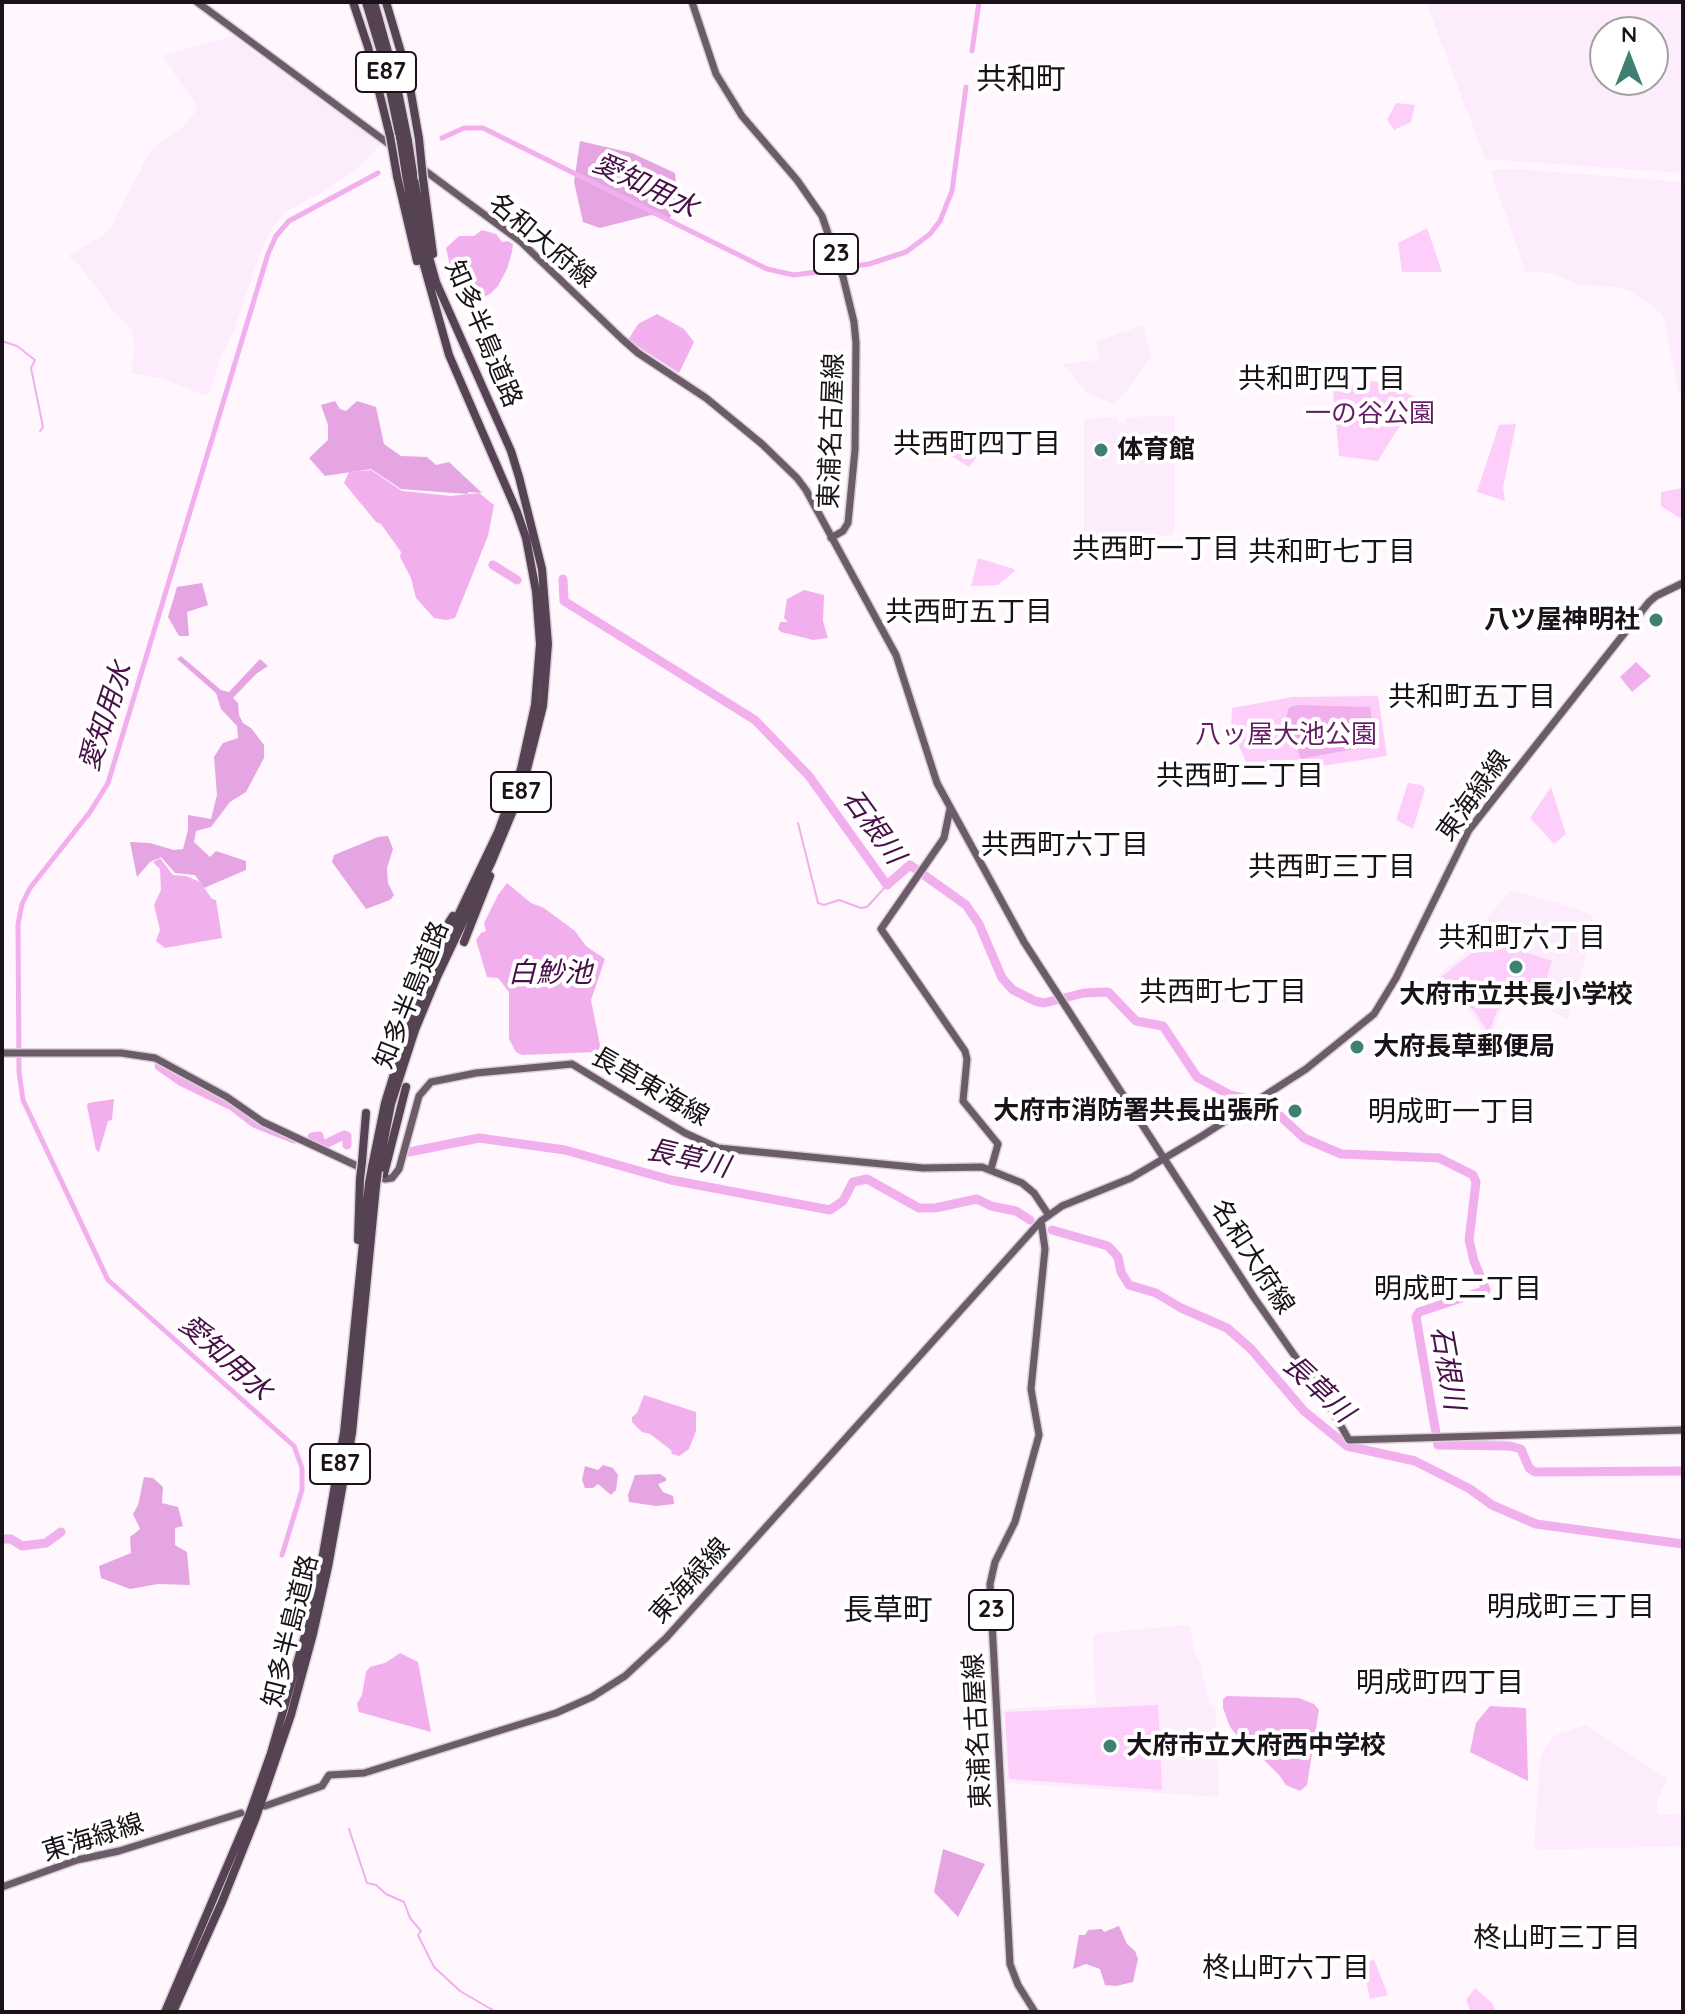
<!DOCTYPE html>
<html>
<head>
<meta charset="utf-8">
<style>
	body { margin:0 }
	#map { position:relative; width:1685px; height:2014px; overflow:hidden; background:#fff6fe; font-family:Quicksand,sans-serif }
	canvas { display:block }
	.frame { position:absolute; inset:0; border:4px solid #191219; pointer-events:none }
	.north { position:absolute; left:1589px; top:16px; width:80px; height:80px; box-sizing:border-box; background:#fff; border:2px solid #a3a0a3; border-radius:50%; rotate:0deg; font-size:22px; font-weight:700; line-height:32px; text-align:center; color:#191219 }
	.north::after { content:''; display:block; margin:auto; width:28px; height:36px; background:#3e8173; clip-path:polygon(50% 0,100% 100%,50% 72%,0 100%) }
</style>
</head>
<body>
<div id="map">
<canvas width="1685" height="2014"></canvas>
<div class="frame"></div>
<div class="north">N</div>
</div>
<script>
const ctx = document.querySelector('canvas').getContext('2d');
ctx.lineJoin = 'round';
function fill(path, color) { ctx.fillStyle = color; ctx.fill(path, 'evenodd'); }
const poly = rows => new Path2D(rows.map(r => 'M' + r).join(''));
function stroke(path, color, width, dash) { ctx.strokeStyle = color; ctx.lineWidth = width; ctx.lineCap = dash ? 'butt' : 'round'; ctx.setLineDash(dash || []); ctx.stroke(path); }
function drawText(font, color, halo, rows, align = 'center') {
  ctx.font = font + ' Quicksand,"Noto Sans JP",sans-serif'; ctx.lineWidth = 8; ctx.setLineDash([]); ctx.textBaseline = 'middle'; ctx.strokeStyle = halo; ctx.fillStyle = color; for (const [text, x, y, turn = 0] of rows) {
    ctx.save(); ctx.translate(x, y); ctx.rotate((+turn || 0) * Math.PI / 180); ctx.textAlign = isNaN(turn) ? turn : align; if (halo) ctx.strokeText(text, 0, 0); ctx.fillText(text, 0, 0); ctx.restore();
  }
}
fill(poly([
	[1426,2,1683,2,1683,173,1485,159],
	[1653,32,1653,80,1605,80,1605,32],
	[233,36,381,144,362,165,330,188,286,211,271,230,260,254,234,331,219,360,210,392,204,395,161,378,131,373,135,347,132,329,111,308,78,263,70,258,70,254,103,236,111,227,150,151,186,124,198,108,163,57,164,55],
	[1516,169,1683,182,1683,394,1678,392,1665,321,1661,314,1636,294,1619,287,1579,285,1551,273,1526,272,1491,173,1493,170],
	[1143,325,1151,356,1122,397,1113,403,1087,393,1063,364,1099,360,1097,341],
	[1175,416,1175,531,1170,536,1084,537,1084,419,1117,417,1119,423,1126,421,1126,417],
	[1510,890,1578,909,1593,917,1583,945,1589,947,1567,1020,1517,991,1499,1014,1490,1038,1487,1038,1472,1014,1432,980,1464,954,1463,949],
	[1187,1625,1191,1628,1193,1648,1201,1667,1210,1705,1215,1705,1219,1797,1006,1783,1003,1709,1096,1704,1093,1638,1099,1633],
	[1586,1725,1668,1779,1657,1800,1657,1815,1683,1814,1683,1846,1534,1850,1540,1757,1554,1736]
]), '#fdecfc');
fill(poly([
	[1396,103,1415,105,1411,122,1394,130,1387,120],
	[1427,228,1442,272,1402,272,1398,243],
	[1372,381,1392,385,1420,400,1395,433,1378,461,1339,456,1333,390],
	[1516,424,1503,488,1505,501,1477,492,1499,425],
	[946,444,980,444,981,452,969,467,942,450],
	[1683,488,1683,520,1661,506,1661,492],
	[978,558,1014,569,1015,571,998,585,971,586],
	[1378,696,1387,756,1283,772,1248,766,1231,728,1232,708,1292,697],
	[1408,783,1421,785,1425,789,1413,829,1396,820],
	[1551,787,1566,834,1554,844,1530,818],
	[1488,940,1552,961,1540,1000,1516,986,1496,1013,1489,1034,1474,1011,1437,980],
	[1158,1705,1162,1790,1009,1779,1005,1712],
	[1374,1959,1388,1995,1370,1999,1363,1965],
	[1475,1988,1492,2003,1496,2012,1471,2012,1466,2000]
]), '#fecefb');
fill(poly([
	[580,141,632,153,675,173,678,204,669,219,651,215,600,228,583,222,574,182],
	[335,401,340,409,346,411,357,401,376,407,384,444,401,456,427,457,436,465,449,462,482,493,469,492,467,494,401,489,371,469,325,476,309,458,328,440,328,425,321,405],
	[202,583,208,605,187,612,189,636,179,636,168,617,177,587],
	[181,656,221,690,229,692,260,659,268,666,256,674,233,698,238,703,239,715,243,723,251,728,264,745,264,758,246,792,230,802,211,827,196,831,194,842,210,857,216,851,246,861,246,870,204,888,195,875,175,873,161,857,150,862,137,877,130,842,150,843,174,850,183,849,188,830,188,815,211,819,217,795,214,757,223,743,238,738,237,726,221,709,216,693,177,659],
	[388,836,393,849,387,868,388,883,394,895,390,900,366,909,332,862,334,855,378,837],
	[603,1465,613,1468,618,1475,616,1490,611,1495,598,1484,593,1488,585,1488,582,1480,585,1466,598,1470],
	[660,1474,666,1478,666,1481,658,1484,663,1492,673,1496,674,1504,656,1506,629,1502,628,1495,635,1475],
	[144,1477,153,1478,163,1487,162,1503,178,1507,183,1526,175,1528,175,1545,187,1552,190,1585,158,1584,130,1589,101,1578,99,1566,131,1553,130,1537,140,1529,133,1514,138,1505],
	[943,1849,985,1864,958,1917,934,1892],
	[1119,1926,1127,1944,1135,1951,1138,1959,1133,1982,1116,1986,1105,1985,1100,1969,1086,1964,1073,1969,1079,1935,1085,1935,1088,1930,1102,1929,1104,1932]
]), '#e5a5e2');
fill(poly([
	[482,230,496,234,502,242,508,241,513,244,512,252,507,269,498,286,490,294,472,302,453,279,446,248,459,236,474,236],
	[657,314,684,329,694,342,679,373,628,340,638,324],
	[371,470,402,491,451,496,479,493,494,505,488,536,455,618,446,620,434,618,416,598,411,578,400,557,401,552,381,524,376,522,344,483,349,472],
	[804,590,824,595,823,621,828,638,813,640,781,632,778,629,780,622,788,622,784,618,787,599],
	[1636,662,1651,676,1632,692,1620,677],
	[1297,705,1370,707,1375,745,1301,759,1285,721,1289,708],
	[160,858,173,875,186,876,200,882,212,899,216,900,222,938,165,948,156,941,160,930,154,905,161,890,160,869,153,862],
	[507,883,531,903,544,908,575,931,586,946,605,959,591,1000,600,1045,599,1050,596,1052,522,1055,516,1052,509,1039,509,992,498,978,487,977,476,940,481,933,486,931,484,923,498,895],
	[114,1099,112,1120,108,1121,99,1152,96,1150,87,1106,88,1103],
	[644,1395,696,1412,696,1431,689,1449,679,1456,672,1454,671,1450,650,1434,642,1432,632,1422,632,1417,637,1413],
	[400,1653,418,1662,431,1732,359,1712,357,1704,362,1695,366,1672,370,1667,385,1663],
	[1227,1696,1299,1698,1314,1704,1319,1710,1307,1785,1300,1791,1286,1785,1279,1775,1263,1759,1251,1752,1230,1727,1223,1708,1223,1699],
	[1490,1706,1526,1708,1528,1781,1470,1752,1476,1723]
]), '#f1afed');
stroke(poly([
	[2,341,17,346,35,360,31,368,43,427,40,431],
	[798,823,818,903,824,905,839,900,861,908,867,907,887,885],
	[349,1829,367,1883,376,1885,386,1894,404,1902,410,1918,421,1931,418,1935,434,1967,460,1991,496,2012]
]), '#f1afed', 2);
stroke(poly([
	[972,51,979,2],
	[442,138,464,128,483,128,767,269,794,275,833,270],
	[847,267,869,264,906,252,930,234,940,221,952,191,966,87],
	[282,1555,302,1490,302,1468,294,1446,108,1280,23,1100,19,1072,18,924,22,904,30,888,90,812,108,783,268,254,276,236,289,221,378,173]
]), '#f1afed', 5);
stroke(poly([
	[493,565,517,580],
	[563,579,564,601,755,720,809,776,887,885,910,865,966,905,979,924,1002,978,1013,990,1035,1001,1044,1003,1084,993,1108,992,1136,1021,1163,1026,1197,1077,1230,1095,1266,1103,1304,1138,1341,1154,1439,1158,1473,1175,1476,1182,1469,1240,1474,1261,1486,1290,1419,1312,1416,1317,1438,1445,1510,1446,1521,1449,1529,1468,1535,1472,1683,1471],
	[159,1066,182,1082,232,1106,254,1123,294,1139],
	[312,1137,319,1136,321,1146,344,1135,347,1136,347,1145],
	[409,1152,479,1138,565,1150,671,1180,830,1210,843,1201,853,1182,867,1179,919,1208,935,1208,977,1199,991,1206,1016,1211,1030,1220],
	[1052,1230,1108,1246,1118,1257,1121,1272,1129,1285,1156,1293,1181,1308,1227,1328,1251,1349,1304,1411,1347,1446,1415,1461,1470,1489,1492,1505,1536,1524,1683,1544],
	[2,1539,11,1539,22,1546,46,1543,61,1532]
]), '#f1afed', 9);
const major = poly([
	[197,2,520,241,622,339,638,353,706,398,762,444,797,478,806,490,896,655,937,783,1024,942,1253,1296,1329,1405,1349,1440,1683,1430],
	[692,2,716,74,742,116,797,180,822,216,843,277,854,322,856,343,855,450,848,523,843,531,831,538],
	[950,809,944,838,881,929,965,1051,967,1059,963,1101,998,1144,991,1169],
	[2,1053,121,1053,155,1058,227,1097,263,1122,385,1179,392,1178,399,1169,419,1096,431,1082,476,1073,572,1064,685,1133,718,1148,923,1168,982,1167,1022,1183,1034,1193,1048,1214],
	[265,1806,322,1786,329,1775,364,1773,556,1713,592,1697,625,1676,666,1638,1041,1221],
	[2,1887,77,1860,119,1851,241,1813],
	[1035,2012,1018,1985,1010,1964,990,1584,995,1562,1015,1522,1039,1435,1031,1389,1045,1249,1041,1221,1062,1206,1131,1178,1202,1136,1306,1069,1374,1014,1396,978,1469,830,1649,602,1656,596,1683,583]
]);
const highway = poly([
	[353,2,368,47,390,136],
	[366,2,384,62,401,143],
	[374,2,395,77,408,141],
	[386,2,408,76,419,139],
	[397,176,417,261],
	[423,179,433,254],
	[464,942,490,876],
	[419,969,453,916],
	[362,1162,366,1113],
	[372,1167,385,1103,408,1029,430,974,498,832,521,769,535,705,540,644,536,591,526,538,517,512,449,355,420,251,406,175],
	[378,1171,391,1104,415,1030,437,977,492,861,522,789,543,706,548,644,542,569,519,477,511,451,436,282,427,250,413,173],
	[384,1174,406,1087],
	[358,1240,360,1179],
	[165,2012,249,1815,271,1753,306,1632,321,1566,344,1433,369,1183],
	[173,2012,222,1902,256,1817,291,1715,313,1634,328,1567,352,1433,376,1186]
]);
stroke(major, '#dad2d9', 10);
stroke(highway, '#dad2d9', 11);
stroke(major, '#6c5c6a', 7);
stroke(highway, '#554354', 8);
const highwayBridge = poly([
	[390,136,397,176],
	[419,139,423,179],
	[408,141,413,173],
	[401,143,406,175],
	[360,1179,362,1162],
	[369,1183,372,1167],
	[376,1186,378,1171]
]);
stroke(highwayBridge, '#dad2d9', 11, []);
stroke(highwayBridge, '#554354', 8);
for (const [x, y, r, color] of [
	[1101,450,8,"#3e8173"],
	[1656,620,8,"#3e8173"],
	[1516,967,8,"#3e8173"],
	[1357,1047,8,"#3e8173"],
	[1295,1111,8,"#3e8173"],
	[1110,1746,8,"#3e8173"]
]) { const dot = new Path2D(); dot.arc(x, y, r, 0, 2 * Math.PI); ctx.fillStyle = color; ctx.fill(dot); stroke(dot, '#fff', 3); }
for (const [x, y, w] of [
	[386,72,60],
	[836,254,44],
	[521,792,60],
	[340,1464,60],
	[991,1610,44]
]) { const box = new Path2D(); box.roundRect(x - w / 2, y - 20, w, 40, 6); ctx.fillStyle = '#fff'; ctx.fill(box); stroke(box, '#191219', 2); }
drawText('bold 24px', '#191219', null, [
	["E87",386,72],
	["23",836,254],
	["E87",521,792],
	["E87",340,1464],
	["23",991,1610]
]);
drawText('26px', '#191219', '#fff', [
	["名和大府線",542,241,40],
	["知多半島道路",483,334,67],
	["東浦名古屋線",832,431,-88],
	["東海緑線",1474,796,-54],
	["知多半島道路",412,995,-68],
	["長草東海線",650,1087,30],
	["名和大府線",1252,1257,57],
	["東海緑線",690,1581,-48],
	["知多半島道路",291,1631,-76],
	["東浦名古屋線",978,1731,-93],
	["東海緑線",93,1838,-17]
]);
drawText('26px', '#661b65', '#fff', [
	["一の谷公園",1370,414],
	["八ッ屋大池公園",1286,735]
]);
drawText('bold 26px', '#191219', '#fff', [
	["体育館",1117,450],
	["八ツ屋神明社",1640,620,"right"],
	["大府市立共長小学校",1516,995,"center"],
	["大府長草郵便局",1373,1047],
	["大府市消防署共長出張所",1279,1111,"right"],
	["大府市立大府西中学校",1126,1746]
], 'left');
drawText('italic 28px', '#480f48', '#fff', [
	["愛知用水",645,186,26],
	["愛知用水",106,717,-72],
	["石根川",873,827,54],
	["白魦池",550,974],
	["長草川",688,1159,13],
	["愛知用水",225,1358,42],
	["石根川",1447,1368,80],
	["長草川",1318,1389,43]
]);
drawText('28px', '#191219', '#fff', [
	["共和町四丁目",1322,380],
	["共西町四丁目",977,445],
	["共西町一丁目",1156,550],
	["共和町七丁目",1332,553],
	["共西町五丁目",969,613],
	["共和町五丁目",1472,698],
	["共西町二丁目",1240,777],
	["共西町六丁目",1065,846],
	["共西町三丁目",1332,868],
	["共和町六丁目",1522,939],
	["共西町七丁目",1223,993],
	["明成町一丁目",1452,1113],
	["明成町二丁目",1458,1290],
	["明成町三丁目",1571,1608],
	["明成町四丁目",1440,1684],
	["柊山町三丁目",1557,1939],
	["柊山町六丁目",1286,1969]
]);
drawText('30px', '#191219', '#fff', [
	["共和町",1021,80],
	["長草町",888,1611]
]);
</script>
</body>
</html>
